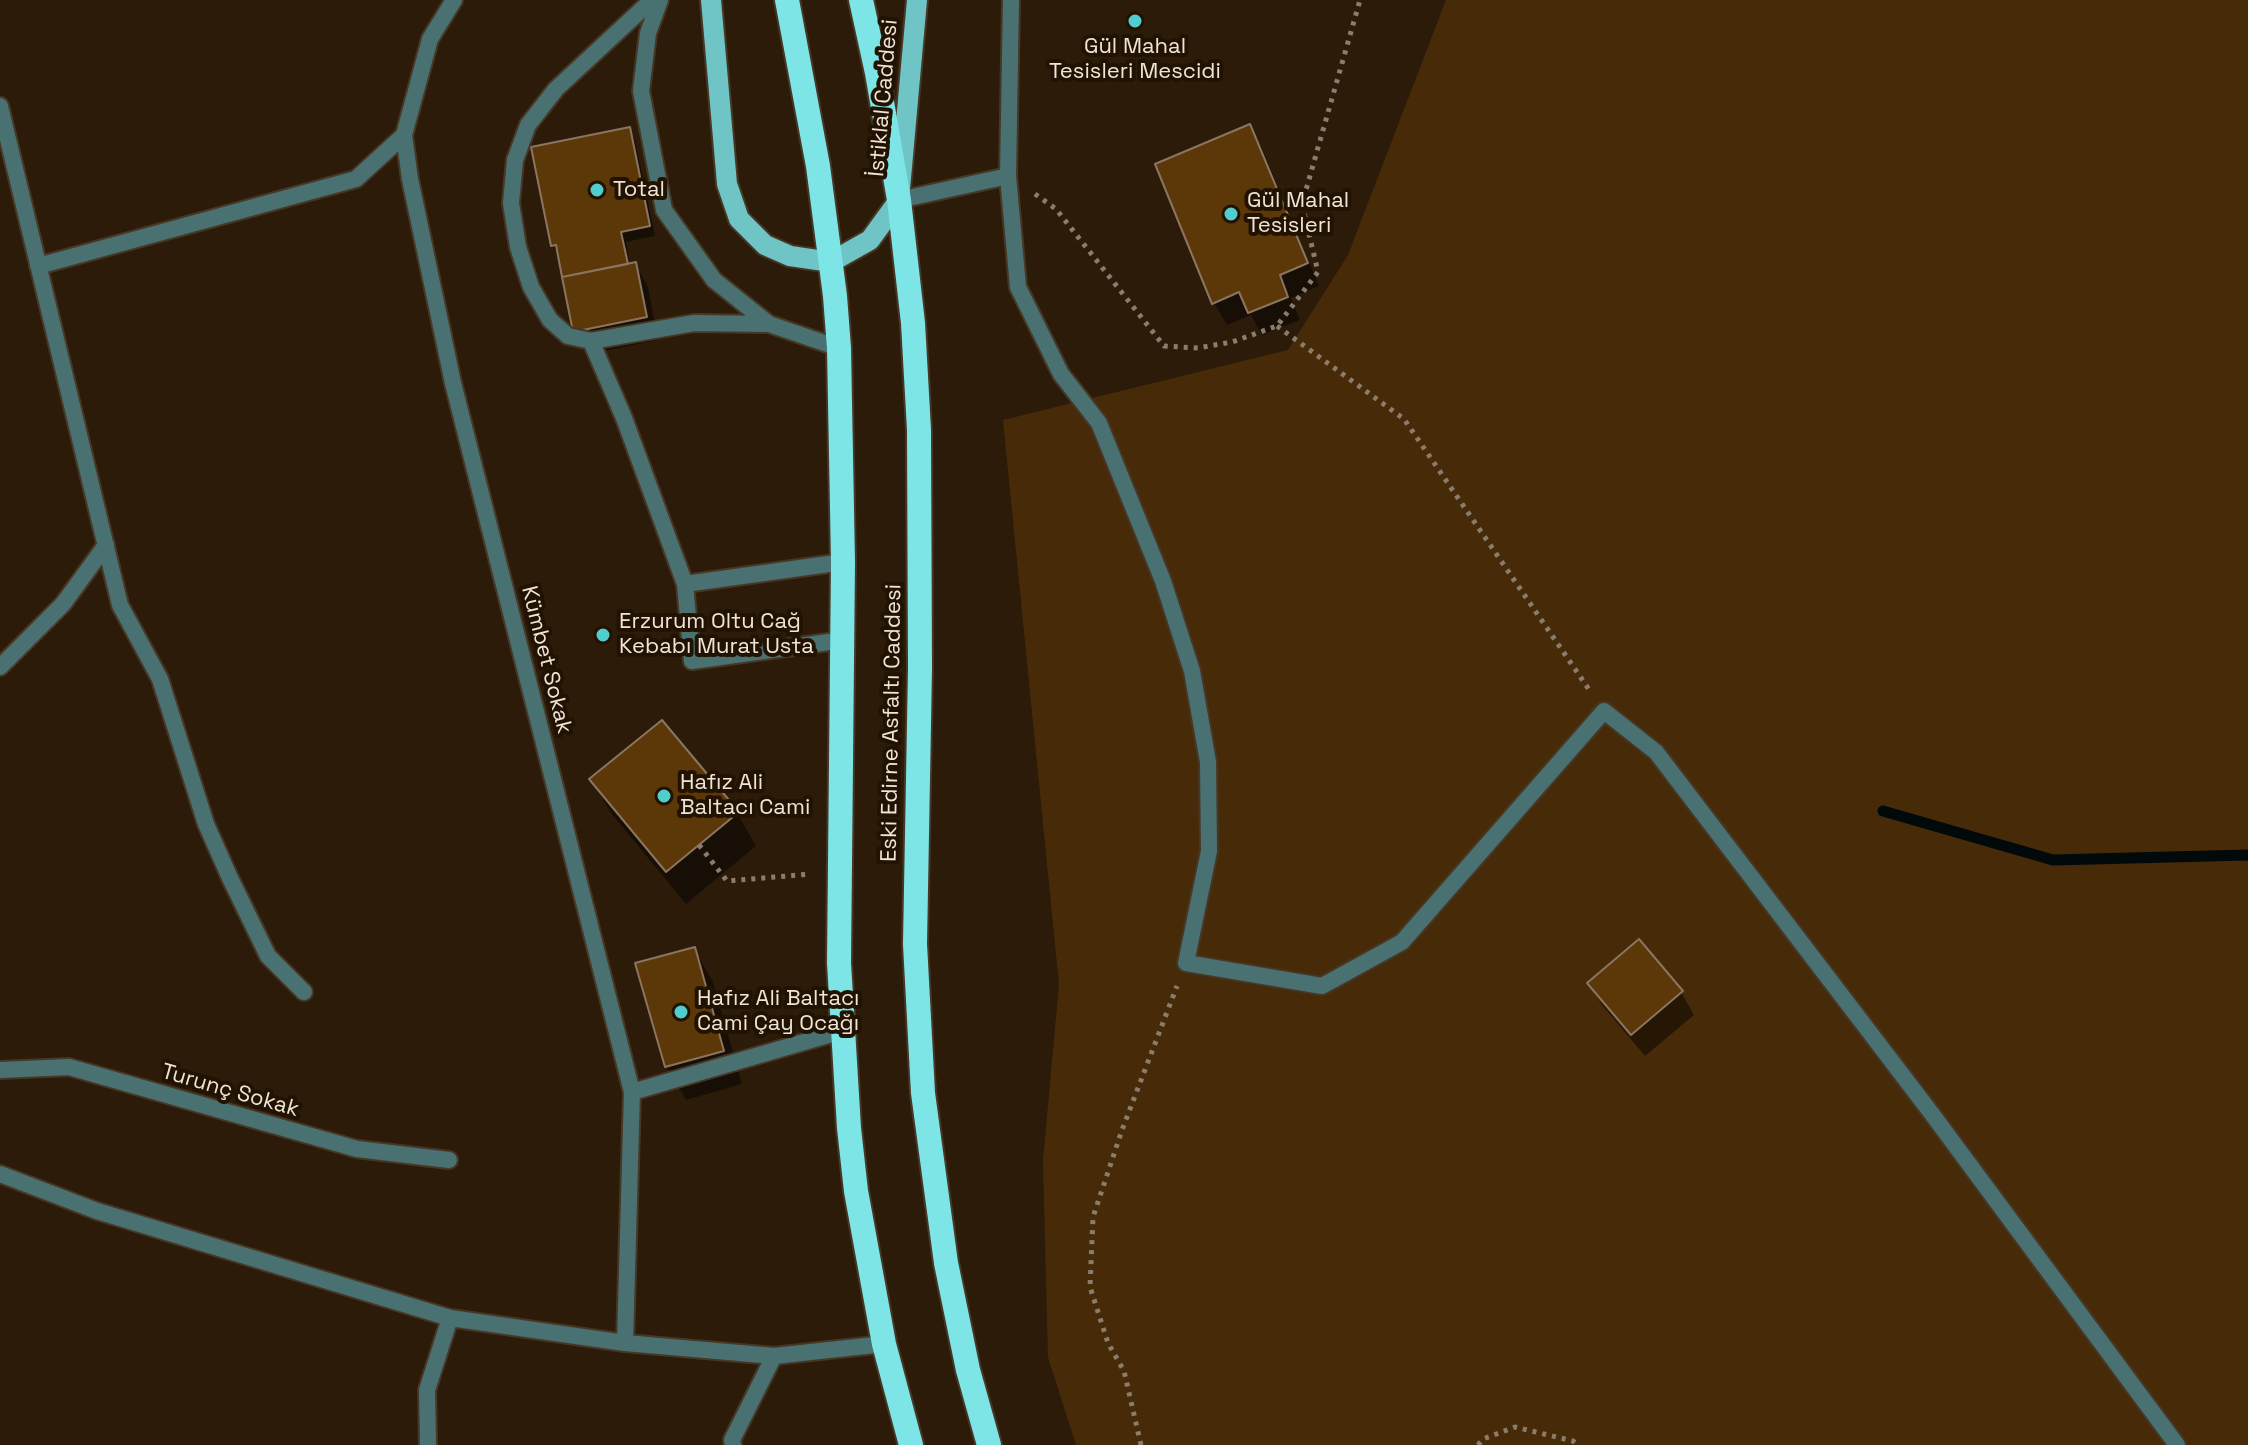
<!DOCTYPE html>
<html>
<head>
<meta charset="utf-8">
<style>
	body { margin:0 }
	canvas { display:block; background:#2c1b09 }
</style>
</head>
<body>
<canvas width="2248" height="1445"></canvas>
<script>
const ctx = document.querySelector('canvas').getContext('2d');
ctx.lineJoin = 'round';
function fill(path, color) { ctx.fillStyle = color; ctx.fill(path, 'evenodd'); }
const poly = rows => new Path2D(rows.map(r => 'M' + r).join(''));
function stroke(path, color, width, dash) { ctx.strokeStyle = color; ctx.lineWidth = width; ctx.lineCap = dash ? 'butt' : 'round'; ctx.setLineDash(dash || []); ctx.stroke(path); }
function drawText(font, color, halo, rows, align = 'center') {
  ctx.font = font + ' "Space Grotesk",sans-serif'; ctx.lineWidth = 8; ctx.setLineDash([]); ctx.textBaseline = 'middle'; ctx.strokeStyle = halo; ctx.fillStyle = color; for (const [text, x, y, turn = 0] of rows) {
    ctx.save(); ctx.translate(x, y); ctx.rotate((+turn || 0) * Math.PI / 180); ctx.textAlign = isNaN(turn) ? turn : align; if (halo) ctx.strokeText(text, 0, 0); ctx.fillText(text, 0, 0); ctx.restore();
  }
}
fill(poly([
	[1446,0,2248,0,2248,1445,1076,1445,1048,1357,1043,1161,1059,984,1003,420,1288,350,1348,255]
]), '#472b09');
fill(poly([
	[1249,126,1262,148,1319,286,1291,298,1300,320,1262,335,1251,315,1227,325,1214,303],
	[629,129,635,140,655,236,626,242,630,266,635,264,648,287,658,340,588,354,575,331,559,256,553,245],
	[592,780,737,813,756,846,686,904,611,813],
	[1639,942,1681,992,1694,1015,1645,1056,1602,1005,1589,983],
	[694,949,713,982,742,1084,686,1100,667,1067,638,965]
]), '#0007');
stroke(poly([
	[1883,811,2053,860,2248,855]
]), '#01090a', 11);
const building = poly([
	[1250,124,1308,263,1280,275,1288,297,1248,313,1239,292,1212,304,1155,164,1250,124],
	[630,127,650,226,621,232,628,264,562,277,556,245,551,246,531,147,630,127],
	[636,262,647,317,573,332,562,277,636,262],
	[662,720,739,812,666,872,589,779,662,720],
	[1639,939,1683,991,1631,1035,1587,983,1639,939],
	[695,947,724,1051,665,1067,635,963,695,947]
]);
fill(building, '#5c3708');
stroke(building, '#8a7561', 2);
const lane = poly([
	[652,0,556,89,528,125,515,160,511,203,518,247,531,287,550,320,568,336,591,341,694,323,769,324],
	[660,0,648,33,641,91,664,210,714,280,769,324,839,348],
	[1011,0,1008,176,1018,287,1061,374,1099,423,1163,581,1192,671,1208,762,1209,851,1186,963,1322,986,1402,942,1604,711,1656,752,1932,1114,2177,1445],
	[0,106,120,605,160,679,206,824,230,878,268,956,304,992],
	[899,200,1008,176],
	[38,266,356,179,404,135],
	[591,341,624,418,685,584,692,661,843,640],
	[685,584,843,562],
	[0,667,63,604,106,545],
	[0,1070,69,1067,357,1149,449,1160],
	[733,1445,732,1440,774,1356]
]);
const street = poly([
	[454,0,430,39,404,135,410,179,453,383,632,1092,625,1343],
	[632,1092,842,1031],
	[0,1174,97,1211,450,1318,625,1343,774,1356,884,1344],
	[428,1445,427,1390,450,1318]
]);
const primary = poly([
	[711,0,727,184,739,219,765,245,790,256,831,262,870,240,899,200,917,0]
]);
const highway = poly([
	[787,0,818,166,835,296,839,348,843,562,839,963,849,1128,856,1191,884,1344,911,1445],
	[861,0,877,73,899,200,913,323,919,430,920,668,915,944,923,1093,946,1263,968,1370,989,1445]
]);
stroke(lane, '#473726', 20);
stroke(street, '#473726', 20);
stroke(primary, '#473726', 24);
stroke(highway, '#473726', 28);
stroke(poly([
	[1035,194,1056,209,1164,346,1198,348,1232,342,1277,326,1318,272,1302,204,1360,0],
	[1277,326,1404,419,1590,691],
	[699,845,727,881,811,874],
	[1141,1445,1124,1371,1108,1343,1090,1287,1093,1217,1122,1130,1177,986],
	[1478,1445,1483,1439,1515,1427,1573,1441,1578,1445]
]), '#8b7d6e', 5, [4, 6]);
stroke(lane, '#4a7171', 16);
stroke(street, '#4a7171', 16);
stroke(primary, '#6fc4c5', 20);
stroke(highway, '#7de5e6', 24);
for (const [x, y, r, color] of [
	[1135,21,8,"#52cdce"],
	[597,190,8,"#52cdce"],
	[1231,214,8,"#52cdce"],
	[603,635,8,"#52cdce"],
	[664,796,8,"#52cdce"],
	[681,1012,8,"#52cdce"]
]) { const dot = new Path2D(); dot.arc(x, y, r, 0, 2 * Math.PI); ctx.fillStyle = color; ctx.fill(dot); stroke(dot, '#221202', 3); }
drawText('22px', '#efe4d8', '#221202', [
	["Gül Mahal",1135,47,"center"],
	["Tesisleri Mescidi",1135,72,"center"],
	["Total",613,190],
	["Gül Mahal",1247,201],
	["Tesisleri",1247,226],
	["Erzurum Oltu Cağ",619,622],
	["Kebabı Murat Usta",619,647],
	["Hafız Ali",680,783],
	["Baltacı Cami",680,808],
	["Hafız Ali Baltacı",697,999],
	["Cami Çay Ocağı",697,1024]
], 'left');
drawText('22px', '#efe4d8', '#221202', [
	["İstiklal Caddesi",884,98,-85],
	["Kümbet Sokak",546,660,76],
	["Eski Edirne Asfaltı Caddesi",892,723,-89],
	["Turunç Sokak",230,1091,16]
]);
</script>
</body>
</html>
